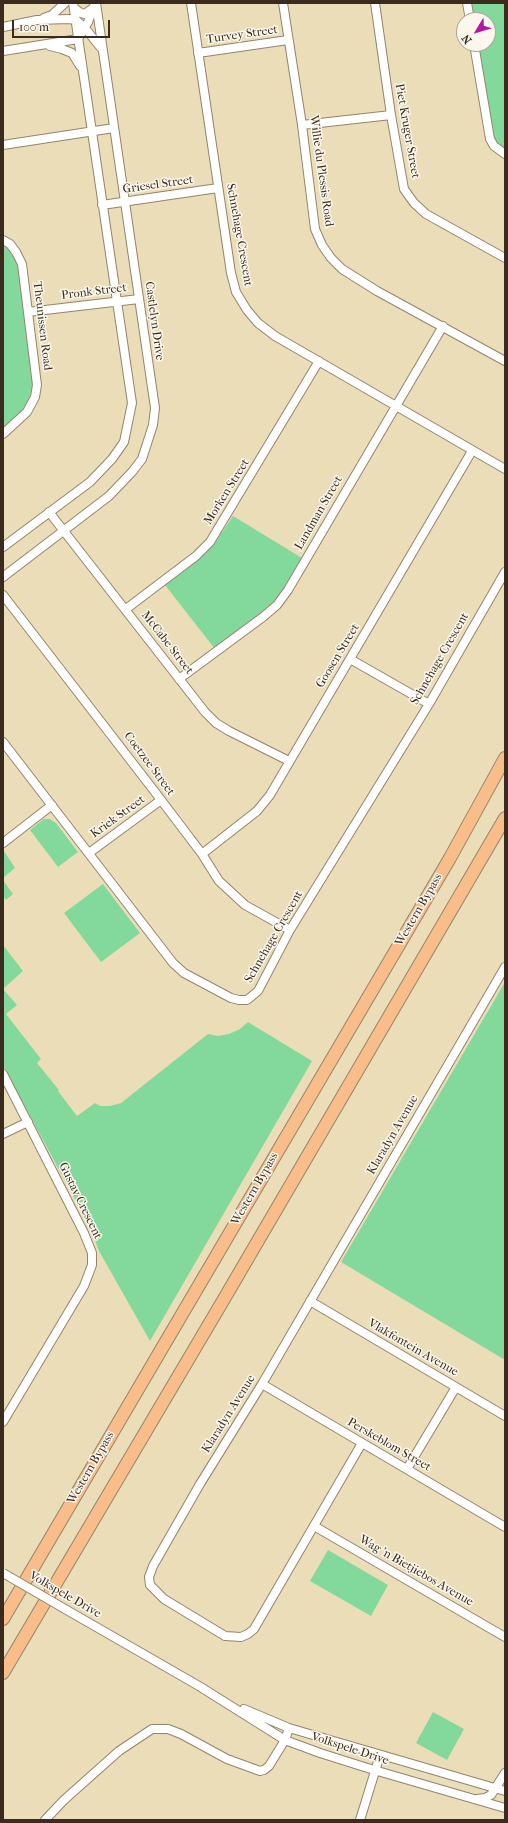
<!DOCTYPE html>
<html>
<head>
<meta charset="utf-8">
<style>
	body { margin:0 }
	#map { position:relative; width:508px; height:1823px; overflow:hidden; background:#ecddb9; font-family:"IM FELL French Canon",serif }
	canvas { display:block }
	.frame { position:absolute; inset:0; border:4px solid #3b2a1e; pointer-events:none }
	.north { position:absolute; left:456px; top:12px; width:40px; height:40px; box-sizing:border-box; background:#fbf7ec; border:1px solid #aea59a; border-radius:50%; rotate:232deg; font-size:11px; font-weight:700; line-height:16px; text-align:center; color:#3b2a1e }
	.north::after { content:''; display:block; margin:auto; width:14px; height:18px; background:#b5179e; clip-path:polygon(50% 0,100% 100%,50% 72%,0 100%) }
	.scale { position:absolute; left:12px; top:20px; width:98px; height:18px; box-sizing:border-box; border:2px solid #3b2a1e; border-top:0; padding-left:5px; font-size:12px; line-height:14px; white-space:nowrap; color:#3b2a1e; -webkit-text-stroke:3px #fbf7ec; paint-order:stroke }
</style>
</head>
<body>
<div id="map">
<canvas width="508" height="1823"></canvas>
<div class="frame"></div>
<div class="north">N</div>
<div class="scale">100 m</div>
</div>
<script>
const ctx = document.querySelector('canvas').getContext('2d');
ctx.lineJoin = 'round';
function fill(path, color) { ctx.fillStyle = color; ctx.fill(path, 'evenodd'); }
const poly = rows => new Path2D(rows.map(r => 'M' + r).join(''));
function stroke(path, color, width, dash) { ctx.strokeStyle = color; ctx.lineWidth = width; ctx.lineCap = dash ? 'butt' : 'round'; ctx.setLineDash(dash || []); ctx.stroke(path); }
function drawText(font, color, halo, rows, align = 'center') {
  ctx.font = font + ' "IM FELL French Canon",serif'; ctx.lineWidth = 3; ctx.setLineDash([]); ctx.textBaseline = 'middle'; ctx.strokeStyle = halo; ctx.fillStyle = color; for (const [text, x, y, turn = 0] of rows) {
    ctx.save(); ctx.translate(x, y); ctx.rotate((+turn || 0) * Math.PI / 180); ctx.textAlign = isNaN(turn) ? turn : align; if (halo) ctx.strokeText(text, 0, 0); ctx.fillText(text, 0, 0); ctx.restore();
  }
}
fill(poly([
	[471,3,505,3,505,150,492,137,477,44,488,44,488,20,474,20],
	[3,244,14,254,18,264,35,386,24,413,3,431],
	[233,516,302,558,285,588,274,603,261,615,215,649,165,585,197,560,214,544],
	[44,819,50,819,56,823,78,852,58,867,30,830],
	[4,851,15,868,3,878,3,852],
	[3,880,13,894,6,900,3,896],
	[103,884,140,933,101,962,64,913],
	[3,945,23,971,3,989,17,1005,6,1014,41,1059,37,1063,59,1090,58,1091,77,1116,95,1103,100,1106,110,1106,121,1103,208,1034,218,1036,229,1034,240,1029,248,1022,312,1061,150,1341,99,1251,90,1227,3,1066],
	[505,982,505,1360,341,1262],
	[328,1550,388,1585,371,1616,310,1581],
	[433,1712,464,1729,447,1760,416,1743]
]), '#83d99c');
const minor = poly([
	[191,3,231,273,236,292,247,310,258,323,275,336,505,469],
	[283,3,302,125,315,229,322,245,331,258,342,269,377,291,505,361],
	[375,3,391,115,404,189,414,203,426,214,505,258],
	[467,3,470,20],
	[74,8,81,13,85,14,93,8],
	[44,18,52,15,65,3],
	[3,27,37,20,68,19,76,20,85,28,101,48],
	[474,44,490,139,494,146,505,154],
	[50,46,62,49,72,53,80,66],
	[3,51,78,39,88,22,94,6],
	[198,53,288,40],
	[302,125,391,115],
	[3,145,114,128],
	[102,205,218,188],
	[3,240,10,244,16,252,22,264,37,385,35,397,27,412,3,434],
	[28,312,139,299],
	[49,512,205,712,216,723,229,731,289,761],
	[3,547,90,482,112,459,124,442,132,403,73,3],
	[3,577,109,496,132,472,142,459,153,425,155,408,96,3],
	[3,595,155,792,202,854,219,881,245,905,290,930],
	[126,609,196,556,210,542,319,361],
	[350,659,429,704],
	[179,679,263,617,277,605,288,590,443,326],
	[3,742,173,963,184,973,231,998,239,1000,247,1000,258,991,290,930,429,704,505,572],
	[3,843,52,805],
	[89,853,161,800],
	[202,854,257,811,270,795,472,451],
	[3,1074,84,1233,92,1253,92,1265,84,1286,3,1422],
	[3,1134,28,1122],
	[310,1301,505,1416],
	[262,1384,505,1527],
	[362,1443,254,1629,248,1634,241,1637,225,1636,164,1599,150,1585,149,1577,153,1566,200,1484,262,1384,505,967],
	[407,1469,456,1387],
	[314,1526,505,1637],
	[65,1609,199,1686,285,1740,320,1753,374,1770,505,1808],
	[244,1709,289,1728,505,1791],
	[477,1799,485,1798,491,1795,505,1773],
	[45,1820,64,1800,119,1751,152,1729,168,1729,181,1734,227,1759,260,1771,264,1770,269,1766,285,1740,289,1728],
	[360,1820,380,1755]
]);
const highway = poly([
	[3,1619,450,858,505,758],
	[3,1673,224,1299,505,818]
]);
stroke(minor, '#94846c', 10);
stroke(highway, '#94846c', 14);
stroke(minor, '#fff', 8);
stroke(highway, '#f8bd89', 12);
const minorBridge = poly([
	[3,1573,65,1609]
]);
stroke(minorBridge, '#94846c', 10, []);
stroke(minorBridge, '#fff', 8);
drawText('12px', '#3b2a1e', '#fbf7ec', [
	["Turvey Street",242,35,-8],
	["Piet Kruger Street",407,131,80],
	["Willie du Plessis Road",321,171,82],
	["Griesel Street",158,185,-8],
	["Schnehage Crescent",239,235,80],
	["Pronk Street",94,292,-7],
	["Castlelyn Drive",154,321,82],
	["Theunissen Road",42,326,83],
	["Morken Street",227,492,-58],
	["Landman Street",319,513,-60],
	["McCabe Street",167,643,52],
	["Goosen Street",338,656,-59],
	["Schnehage Crescent",440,659,-60],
	["Coetzee Street",149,764,53],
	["Kriek Street",118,817,-36],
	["Western Bypass",419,910,-60],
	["Schnehage Crescent",274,937,-60],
	["Klaradyn Avenue",393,1135,-60],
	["Western Bypass",255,1189,-60],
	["Gustav Crescent",80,1201,64],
	["Vlakfontein Avenue",413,1348,30],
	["Klaradyn Avenue",229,1414,-58],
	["Perskeblom Street",389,1445,30],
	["Western Bypass",91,1468,-60],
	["Wag 'n Bietjiebos Avenue",416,1571,30],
	["Volkspele Drive",65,1595,30],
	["Volkspele Drive",350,1749,18]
]);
</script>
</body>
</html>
